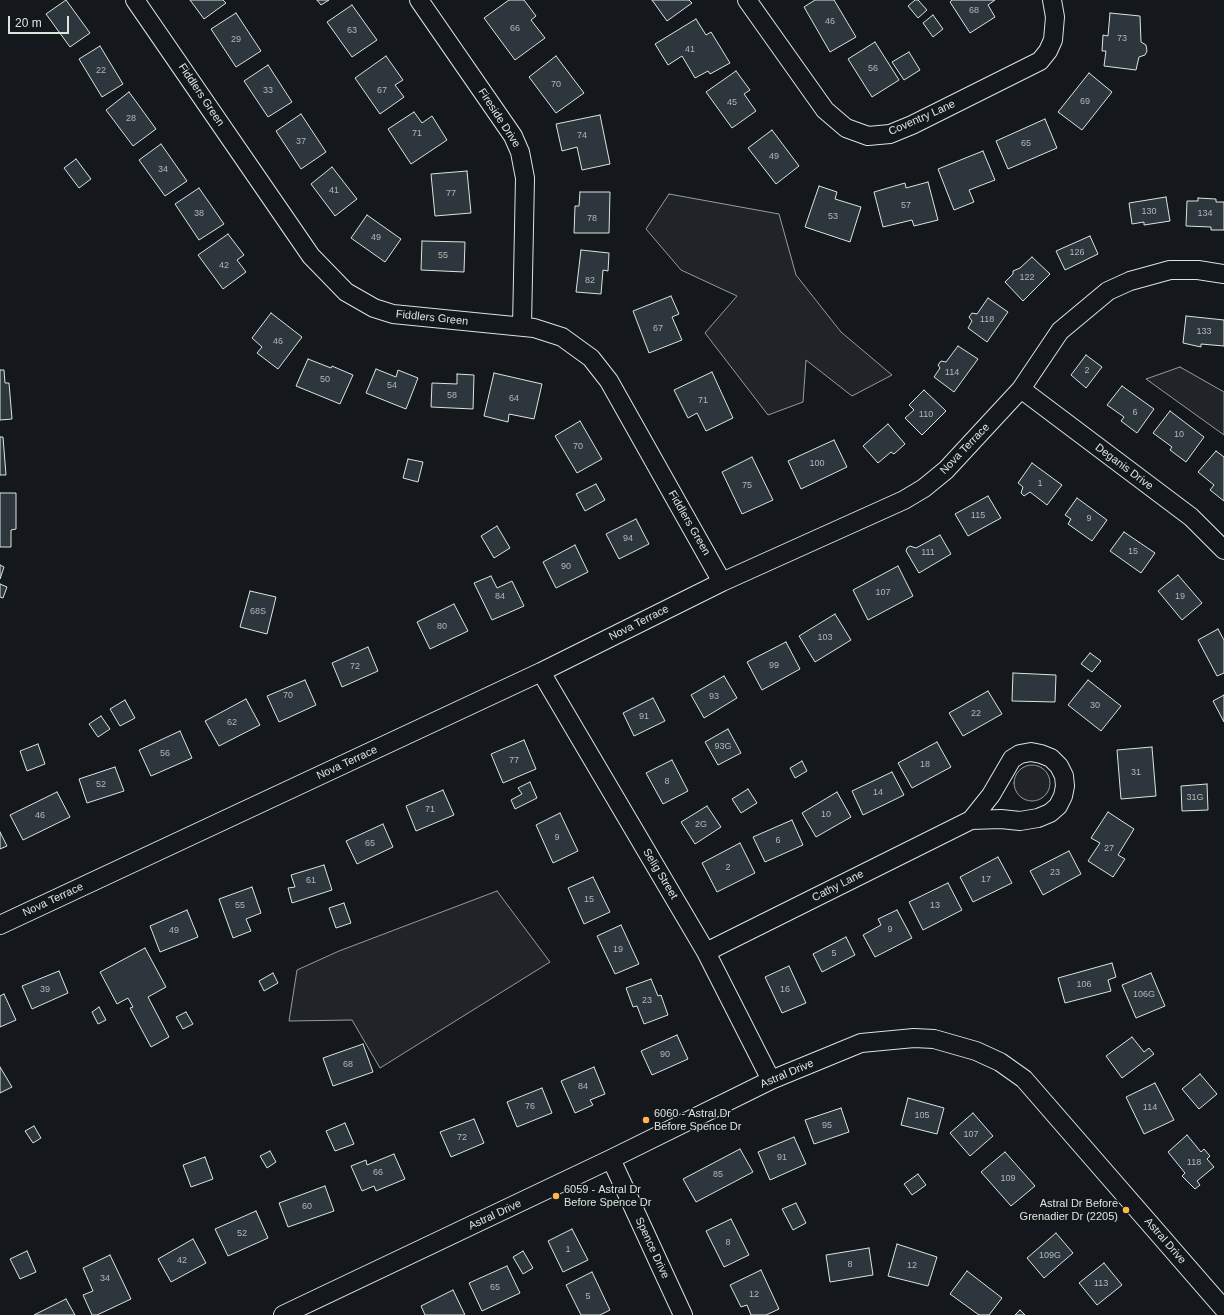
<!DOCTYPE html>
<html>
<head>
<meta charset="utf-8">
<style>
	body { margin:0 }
	#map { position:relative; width:1224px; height:1315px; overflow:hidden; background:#14181c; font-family:Helvetica,sans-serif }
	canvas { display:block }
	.scale { position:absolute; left:8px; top:16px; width:61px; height:18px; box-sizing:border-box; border:2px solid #d8e6dc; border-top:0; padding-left:5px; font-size:12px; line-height:14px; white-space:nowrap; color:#d8e6dc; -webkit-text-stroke:3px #14181c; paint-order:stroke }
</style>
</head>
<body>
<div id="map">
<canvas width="1224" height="1315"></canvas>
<div class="scale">20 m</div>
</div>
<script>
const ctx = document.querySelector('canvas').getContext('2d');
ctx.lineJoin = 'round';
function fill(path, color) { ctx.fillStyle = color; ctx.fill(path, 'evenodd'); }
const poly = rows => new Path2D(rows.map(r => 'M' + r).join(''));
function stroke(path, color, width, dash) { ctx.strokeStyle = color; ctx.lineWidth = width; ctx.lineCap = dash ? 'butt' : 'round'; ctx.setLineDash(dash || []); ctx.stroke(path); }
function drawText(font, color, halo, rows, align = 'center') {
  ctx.font = font + ' Helvetica,sans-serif'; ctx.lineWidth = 3; ctx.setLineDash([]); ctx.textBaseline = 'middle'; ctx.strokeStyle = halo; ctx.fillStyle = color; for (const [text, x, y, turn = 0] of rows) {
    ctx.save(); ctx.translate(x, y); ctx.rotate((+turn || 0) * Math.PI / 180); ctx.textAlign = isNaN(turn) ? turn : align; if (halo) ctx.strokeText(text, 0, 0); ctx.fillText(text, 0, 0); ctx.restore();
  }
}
const green = poly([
	[669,194,779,214,796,275,841,332,892,375,852,396,806,360,803,402,768,415,705,333,737,296,681,270,646,229,669,194],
	[1180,367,1224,392,1224,435,1146,379,1180,367],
	'1014 783a18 18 0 1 1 36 0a18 18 0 1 1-36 0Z',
	[497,891,550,962,380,1068,352,1020,289,1021,297,970,339,951,497,891]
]);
fill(green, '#202428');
stroke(green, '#939e99', 1);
const building = poly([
	[66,0,90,33,70,47,46,14,66,0],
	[190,0,223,0,226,3,204,19,190,0],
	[317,0,329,0,321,5,317,0],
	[509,0,524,0,536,16,531,20,545,38,515,60,484,18,509,0],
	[652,0,689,0,692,3,667,21,652,0],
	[815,0,834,0,856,37,830,52,804,7,815,0],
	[915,0,918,0,927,10,918,18,908,6,915,0],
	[952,0,995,0,988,5,995,17,970,33,950,2,952,0],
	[352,5,377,40,352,57,327,22,352,5],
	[236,13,261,51,236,67,211,29,236,13],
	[1110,13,1140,16,1141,42,1146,45,1147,51,1145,55,1139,57,1136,70,1104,66,1106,51,1102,51,1103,35,1108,36,1110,13],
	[933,15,943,29,933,37,923,23,933,15],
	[696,19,706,35,711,32,730,63,710,74,708,71,695,78,682,56,668,65,655,44,696,19],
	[875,42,899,80,872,97,848,59,875,42],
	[100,46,123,84,102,97,79,59,100,46],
	[909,52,920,70,904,80,892,62,909,52],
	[386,56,403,80,395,85,404,97,380,114,355,78,386,56],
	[556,56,584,93,556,113,529,77,556,56],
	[268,65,292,102,268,117,244,81,268,65],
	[736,71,750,90,744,94,756,111,732,128,706,92,736,71],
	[1089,73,1112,92,1082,130,1058,112,1089,73],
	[129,92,156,129,133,146,106,110,129,92],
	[414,112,422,123,432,116,447,140,411,164,388,129,414,112],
	[301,114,326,152,301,169,276,131,301,114],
	[600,115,610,164,582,170,577,147,562,151,556,124,600,115],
	[1045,119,1057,148,1008,169,996,141,1045,119],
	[772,130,799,166,776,184,748,148,772,130],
	[161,144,187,181,165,196,139,160,161,144],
	[983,151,995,180,969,190,974,202,954,210,938,169,983,151],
	[76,159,91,179,79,188,64,168,76,159],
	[332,167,357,199,335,216,311,184,332,167],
	[467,171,471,213,435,216,431,174,467,171],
	[928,182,938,220,914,226,912,220,883,227,874,192,905,183,906,188,928,182],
	[819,186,837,192,835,199,861,207,850,242,805,227,819,186],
	[199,188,224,224,199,240,175,204,199,188],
	[580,192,610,192,609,233,574,233,575,206,579,206,580,192],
	[1166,197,1170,221,1144,225,1144,222,1132,224,1129,203,1166,197],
	[1198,198,1216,199,1216,202,1224,202,1224,230,1211,230,1211,227,1186,226,1187,201,1198,201,1198,198],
	[367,215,401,239,385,262,351,238,367,215],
	[228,234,244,255,237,260,246,272,223,289,198,255,228,234],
	[1090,236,1098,254,1065,270,1056,251,1090,236],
	[422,241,465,242,464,272,421,270,422,241],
	[581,250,609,253,608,271,603,270,601,294,576,292,581,250],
	[1032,257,1050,274,1023,301,1005,282,1013,274,1013,271,1020,268,1032,257],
	[671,296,679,314,672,317,682,340,649,353,633,311,671,296],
	[988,298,1008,312,987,342,968,328,972,321,969,317,972,313,977,314,988,298],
	[271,313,302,337,278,369,257,353,262,347,252,338,271,313],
	[1186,316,1224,320,1224,346,1201,344,1201,347,1183,343,1186,316],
	[958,346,978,359,954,392,934,377,940,368,938,365,941,361,946,362,958,346],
	[1086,355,1102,367,1086,388,1071,375,1086,355],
	[308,359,331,368,332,366,353,375,340,404,296,386,308,359],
	[376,369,396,377,398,370,418,378,406,409,366,393,376,369],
	[0,370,4,370,5,383,9,383,12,419,0,420,0,370],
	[712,372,733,418,706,431,697,413,688,418,674,390,712,372],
	[494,373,542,384,534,419,509,414,508,422,484,416,494,373],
	[457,374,474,375,473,409,431,407,432,383,457,384,457,374],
	[1122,386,1154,409,1137,433,1121,421,1124,417,1107,405,1122,386],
	[924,390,946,411,922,435,905,418,914,410,909,405,924,390],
	[1170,411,1204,437,1186,462,1170,450,1172,447,1153,433,1170,411],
	[580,421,602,459,577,473,555,436,580,421],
	[888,424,905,444,894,454,891,452,878,463,863,446,888,424],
	[0,437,3,437,6,475,0,475,0,437],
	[834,440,847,467,801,489,788,461,834,440],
	[1216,451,1224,457,1224,501,1210,490,1214,485,1198,472,1216,451],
	[752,457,773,500,742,514,722,472,752,457],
	[408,459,423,462,418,482,403,478,408,459],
	[1032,463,1062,485,1047,505,1030,492,1024,496,1021,493,1023,487,1018,483,1032,463],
	[596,484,605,500,585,511,576,494,596,484],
	[0,493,16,493,16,529,11,530,11,547,0,547,0,493],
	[988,496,1001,518,968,536,955,514,988,496],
	[1077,498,1107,520,1092,541,1068,524,1071,519,1065,515,1077,498],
	[636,519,649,544,619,559,606,534,636,519],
	[497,526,510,548,494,558,481,536,497,526],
	[1124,532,1155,553,1141,573,1110,551,1124,532],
	[940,535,951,554,919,573,906,551,907,548,910,546,916,548,940,535],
	[575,545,588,572,556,588,543,562,575,545],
	[0,565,4,567,0,579,0,565],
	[898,566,913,596,868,620,853,590,898,566],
	[1178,575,1202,603,1182,620,1158,591,1178,575],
	[491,576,497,588,512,581,524,606,492,620,474,583,491,576],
	[0,584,7,587,3,598,0,597,0,584],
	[250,591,276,597,267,634,240,627,250,591],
	[454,604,468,631,430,649,417,622,454,604],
	[835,614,851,640,815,662,799,636,835,614],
	[1218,629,1224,640,1224,673,1217,676,1198,640,1218,629],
	[786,642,800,669,762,690,747,662,786,642],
	[368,647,378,671,342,687,332,663,368,647],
	[1090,653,1101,661,1092,672,1081,664,1090,653],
	[1013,673,1056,675,1055,702,1012,701,1013,673],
	[724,676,737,698,704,718,691,695,724,676],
	[305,680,316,705,279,722,267,696,305,680],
	[1088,680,1121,706,1101,731,1068,705,1088,680],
	[988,691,1002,714,963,736,949,713,988,691],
	[1224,695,1224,722,1213,701,1224,695],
	[653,698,665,721,634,736,623,713,653,698],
	[246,699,260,725,219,746,205,721,246,699],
	[125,700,135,718,120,726,110,709,125,700],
	[101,716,110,729,98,737,89,724,101,716],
	[728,729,741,753,718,765,705,742,728,729],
	[180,731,192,758,151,776,139,750,180,731],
	[524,740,536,769,503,783,491,754,524,740],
	[937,742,951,767,912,788,898,763,937,742],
	[38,744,45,764,27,771,20,751,38,744],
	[1152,747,1156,796,1121,799,1117,750,1152,747],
	[672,760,688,791,663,804,646,773,672,760],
	[802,761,807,771,795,778,790,768,802,761],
	[115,767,124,791,87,803,79,779,115,767],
	[892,772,904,795,863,815,852,791,892,772],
	[530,782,537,798,515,809,511,800,522,794,518,788,530,782],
	[1207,784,1208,810,1182,811,1181,786,1207,784],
	[748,789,757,803,741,813,732,799,748,789],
	[443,790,454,815,416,831,406,806,443,790],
	[57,792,70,817,23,840,10,815,57,792],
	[837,792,851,817,816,837,802,813,837,792],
	[707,806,721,827,695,844,681,822,707,806],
	[1108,812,1134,829,1118,855,1125,859,1113,877,1088,861,1100,843,1091,838,1108,812],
	[560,813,578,851,553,863,536,825,560,813],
	[792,820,803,845,765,862,753,837,792,820],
	[383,824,393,847,357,864,346,841,383,824],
	[0,832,7,846,0,849,0,832],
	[740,843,755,873,717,892,702,863,740,843],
	[1069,851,1081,874,1043,895,1030,871,1069,851],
	[998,857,1012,883,973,902,960,877,998,857],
	[324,865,332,890,292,903,288,888,295,887,291,875,324,865],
	[593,877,610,912,584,924,568,888,593,877],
	[948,883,962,910,923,930,909,902,948,883],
	[252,887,261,913,246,919,251,931,233,938,219,899,252,887],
	[344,903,351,923,336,928,329,908,344,903],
	[187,910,198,937,160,952,150,926,187,910],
	[897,910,912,938,875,957,863,935,881,925,878,919,897,910],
	[621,925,639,964,615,974,597,936,621,925],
	[846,937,855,955,822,972,813,954,846,937],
	[145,948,166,987,148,997,169,1037,151,1047,130,1008,133,1007,128,998,117,1004,100,972,145,948],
	[1112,963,1116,977,1108,980,1111,991,1065,1003,1058,978,1112,963],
	[789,966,806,1003,782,1013,765,977,789,966],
	[59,971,68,993,32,1009,22,986,59,971],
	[273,973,278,983,264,991,259,981,273,973],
	[1151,973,1165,1006,1136,1018,1122,985,1151,973],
	[651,979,658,996,661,995,668,1015,644,1024,637,1006,633,1007,626,988,651,979],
	[4,994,16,1020,0,1027,0,996,4,994],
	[99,1007,106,1020,98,1024,92,1012,99,1007],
	[186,1012,193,1024,183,1029,176,1017,186,1012],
	[677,1035,688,1059,652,1075,641,1051,677,1035],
	[1132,1037,1144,1052,1149,1048,1154,1054,1122,1078,1106,1056,1132,1037],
	[363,1044,373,1072,333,1086,323,1058,363,1044],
	[0,1067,12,1087,0,1093,0,1067],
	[594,1067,605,1094,590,1100,593,1105,575,1113,561,1081,594,1067],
	[1200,1074,1217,1094,1199,1109,1182,1089,1200,1074],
	[1155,1083,1174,1120,1144,1134,1126,1097,1155,1083],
	[542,1088,552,1113,517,1127,507,1102,542,1088],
	[908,1098,944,1108,937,1134,901,1125,908,1098],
	[841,1108,849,1132,814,1144,805,1120,841,1108],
	[973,1113,993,1136,970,1156,950,1133,973,1113],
	[474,1119,484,1143,451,1157,440,1132,474,1119],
	[345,1123,354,1144,335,1151,326,1131,345,1123],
	[34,1126,41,1138,33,1143,25,1131,34,1126],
	[1187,1135,1201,1152,1204,1149,1210,1156,1207,1159,1214,1167,1197,1181,1200,1185,1195,1189,1182,1176,1185,1173,1168,1152,1187,1135],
	[794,1137,806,1164,770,1180,758,1152,794,1137],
	[740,1149,753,1172,696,1202,683,1179,740,1149],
	[270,1151,276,1162,267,1168,260,1156,270,1151],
	[1005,1152,1035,1186,1011,1206,981,1172,1005,1152],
	[394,1154,405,1179,376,1191,374,1186,362,1191,351,1166,366,1160,367,1165,394,1154],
	[205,1157,213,1179,191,1187,183,1165,205,1157],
	[918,1174,926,1185,912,1195,904,1184,918,1174],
	[325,1186,334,1211,288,1227,279,1203,325,1186],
	[796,1203,806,1223,793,1230,782,1209,796,1203],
	[256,1211,268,1238,228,1256,215,1229,256,1211],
	[731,1219,749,1255,724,1267,706,1231,731,1219],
	[572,1229,588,1260,563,1272,548,1241,572,1229],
	[1056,1233,1073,1253,1044,1278,1027,1258,1056,1233],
	[193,1239,206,1263,171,1282,158,1259,193,1239],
	[897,1244,937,1257,928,1286,888,1276,897,1244],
	[869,1248,873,1275,830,1282,826,1255,869,1248],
	[27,1251,36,1272,20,1279,10,1259,27,1251],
	[523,1251,533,1268,523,1274,513,1257,523,1251],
	[110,1255,131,1299,97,1315,92,1315,83,1295,93,1291,83,1268,110,1255],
	[1104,1263,1122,1285,1097,1305,1079,1283,1104,1263],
	[507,1266,520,1293,482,1311,469,1283,507,1266],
	[761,1270,779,1309,766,1315,751,1315,747,1305,741,1307,730,1285,761,1270],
	[967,1271,1002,1298,989,1315,979,1315,950,1294,967,1271],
	[592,1272,610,1310,600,1315,581,1315,566,1285,592,1272],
	[453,1290,465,1315,425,1315,421,1306,453,1290],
	[66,1299,75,1315,34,1315,66,1299],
	[1020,1310,1025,1315,1015,1315,1020,1310]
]);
fill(building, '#2c363c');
stroke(building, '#d8e6dc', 1);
const minor = poly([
	[135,0,311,256,346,292,374,308,393,314,534,328,562,337,591,358,609,381,722,582],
	[419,0,513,136,520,152,525,178,522,326],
	[747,0,825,110,846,128,868,136,890,134,912,125,1040,61,1048,51,1053,40,1055,17,1052,0],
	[1021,389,1191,517,1224,550],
	[541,672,706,952,771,1080],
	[0,925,541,672,722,582,904,500,924,488,946,470,1021,389,1060,331,1108,291,1130,281,1170,270,1198,270,1224,274],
	[706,952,971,820,1001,819,1020,821,1038,818,1050,813,1058,806,1063,796,1065,786,1064,776,1059,766,1051,758,1041,754,1031,752,1020,754,1012,759,991,795,971,820],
	[611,1159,683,1315],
	[283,1315,611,1159,771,1080,861,1043,914,1038,934,1039,976,1051,1000,1062,1024,1079,1224,1309]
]);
stroke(minor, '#d8e6dc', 20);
stroke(minor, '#14181c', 18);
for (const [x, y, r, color] of [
	[646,1120,4,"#ffb74d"],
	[556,1196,4,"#ffb74d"],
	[1126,1210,4,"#ffb74d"]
]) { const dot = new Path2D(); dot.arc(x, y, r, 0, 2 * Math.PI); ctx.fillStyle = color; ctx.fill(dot); stroke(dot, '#14181c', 1.5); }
drawText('9px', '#adbab4', null, [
	["68",974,11],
	["46",830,22],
	["66",515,29],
	["63",352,31],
	["73",1122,39],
	["29",236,40],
	["41",690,50],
	["56",873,69],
	["22",101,71],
	["70",556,85],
	["33",268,91],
	["67",382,91],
	["69",1085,102],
	["45",732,103],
	["28",131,119],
	["71",417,134],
	["74",582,136],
	["37",301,142],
	["65",1026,144],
	["49",774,157],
	["34",163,170],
	["41",334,191],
	["77",451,194],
	["57",906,206],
	["130",1149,212],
	["38",199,214],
	["134",1205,214],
	["53",833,217],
	["78",592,219],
	["49",376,238],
	["126",1077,253],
	["55",443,256],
	["42",224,266],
	["122",1027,278],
	["82",590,281],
	["118",987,320],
	["67",658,329],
	["133",1204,332],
	["46",278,342],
	["2",1087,371],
	["114",952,373],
	["50",325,380],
	["54",392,386],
	["58",452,396],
	["64",514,399],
	["71",703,401],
	["6",1135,413],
	["110",926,415],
	["10",1179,435],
	["70",578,447],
	["100",817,464],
	["1",1040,484],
	["75",747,486],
	["115",978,516],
	["9",1089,519],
	["94",628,539],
	["15",1133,552],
	["111",928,553],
	["90",566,567],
	["107",883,593],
	["84",500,597],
	["19",1180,597],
	["68S",258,612],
	["80",442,627],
	["103",825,638],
	["99",774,666],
	["72",355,667],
	["70",288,696],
	["93",714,697],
	["30",1095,706],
	["22",976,714],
	["91",644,717],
	["62",232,723],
	["93G",723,747],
	["56",165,754],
	["77",514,761],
	["18",925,765],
	["31",1136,773],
	["8",667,782],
	["52",101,785],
	["14",878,793],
	["31G",1195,798],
	["71",430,810],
	["10",826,815],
	["46",40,816],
	["2G",701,825],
	["9",557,838],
	["6",778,841],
	["65",370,844],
	["27",1109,849],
	["2",728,868],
	["23",1055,873],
	["17",986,880],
	["61",311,881],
	["15",589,900],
	["55",240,906],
	["13",935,906],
	["9",890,930],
	["49",174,931],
	["19",618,950],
	["5",834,954],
	["106",1084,985],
	["39",45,990],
	["16",785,990],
	["106G",1144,995],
	["23",647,1001],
	["90",665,1055],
	["68",348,1065],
	["84",583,1087],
	["76",530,1107],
	["114",1150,1108],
	["105",922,1116],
	["95",827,1126],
	["107",971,1135],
	["72",462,1138],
	["91",782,1158],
	["118",1194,1163],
	["66",378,1173],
	["85",718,1175],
	["109",1008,1179],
	["60",307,1207],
	["52",242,1234],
	["8",728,1243],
	["1",568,1250],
	["109G",1050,1256],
	["42",182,1261],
	["8",850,1265],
	["12",912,1266],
	["34",105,1279],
	["113",1101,1284],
	["65",495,1288],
	["12",754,1295],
	["5",588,1297]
]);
drawText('11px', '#d8e6dc', '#14181c', [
	["Fiddlers Green",201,95,56],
	["Fireside Drive",499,118,57],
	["Coventry Lane",922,118,-24],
	["Fiddlers Green",432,318,6],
	["Nova Terrace",965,449,-46],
	["Deganis Drive",1124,467,37],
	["Fiddlers Green",689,523,60],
	["Nova Terrace",639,623,-27],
	["Nova Terrace",347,763,-25],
	["Selig Street",660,874,59],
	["Cathy Lane",838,886,-27],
	["Nova Terrace",53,900,-25],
	["Astral Drive",787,1074,-23],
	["Astral Drive",495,1215,-25],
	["Astral Drive",1165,1241,49],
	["Spence Drive",652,1248,65]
]);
drawText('11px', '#d8e6dc', '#14181c', [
	["6060 - Astral Dr",654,1114],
	["Before Spence Dr",654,1127],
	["6059 - Astral Dr",564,1190],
	["Before Spence Dr",564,1203],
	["Astral Dr Before",1118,1204,"right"],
	["Grenadier Dr (2205)",1118,1217,"right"]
], 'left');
</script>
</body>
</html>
